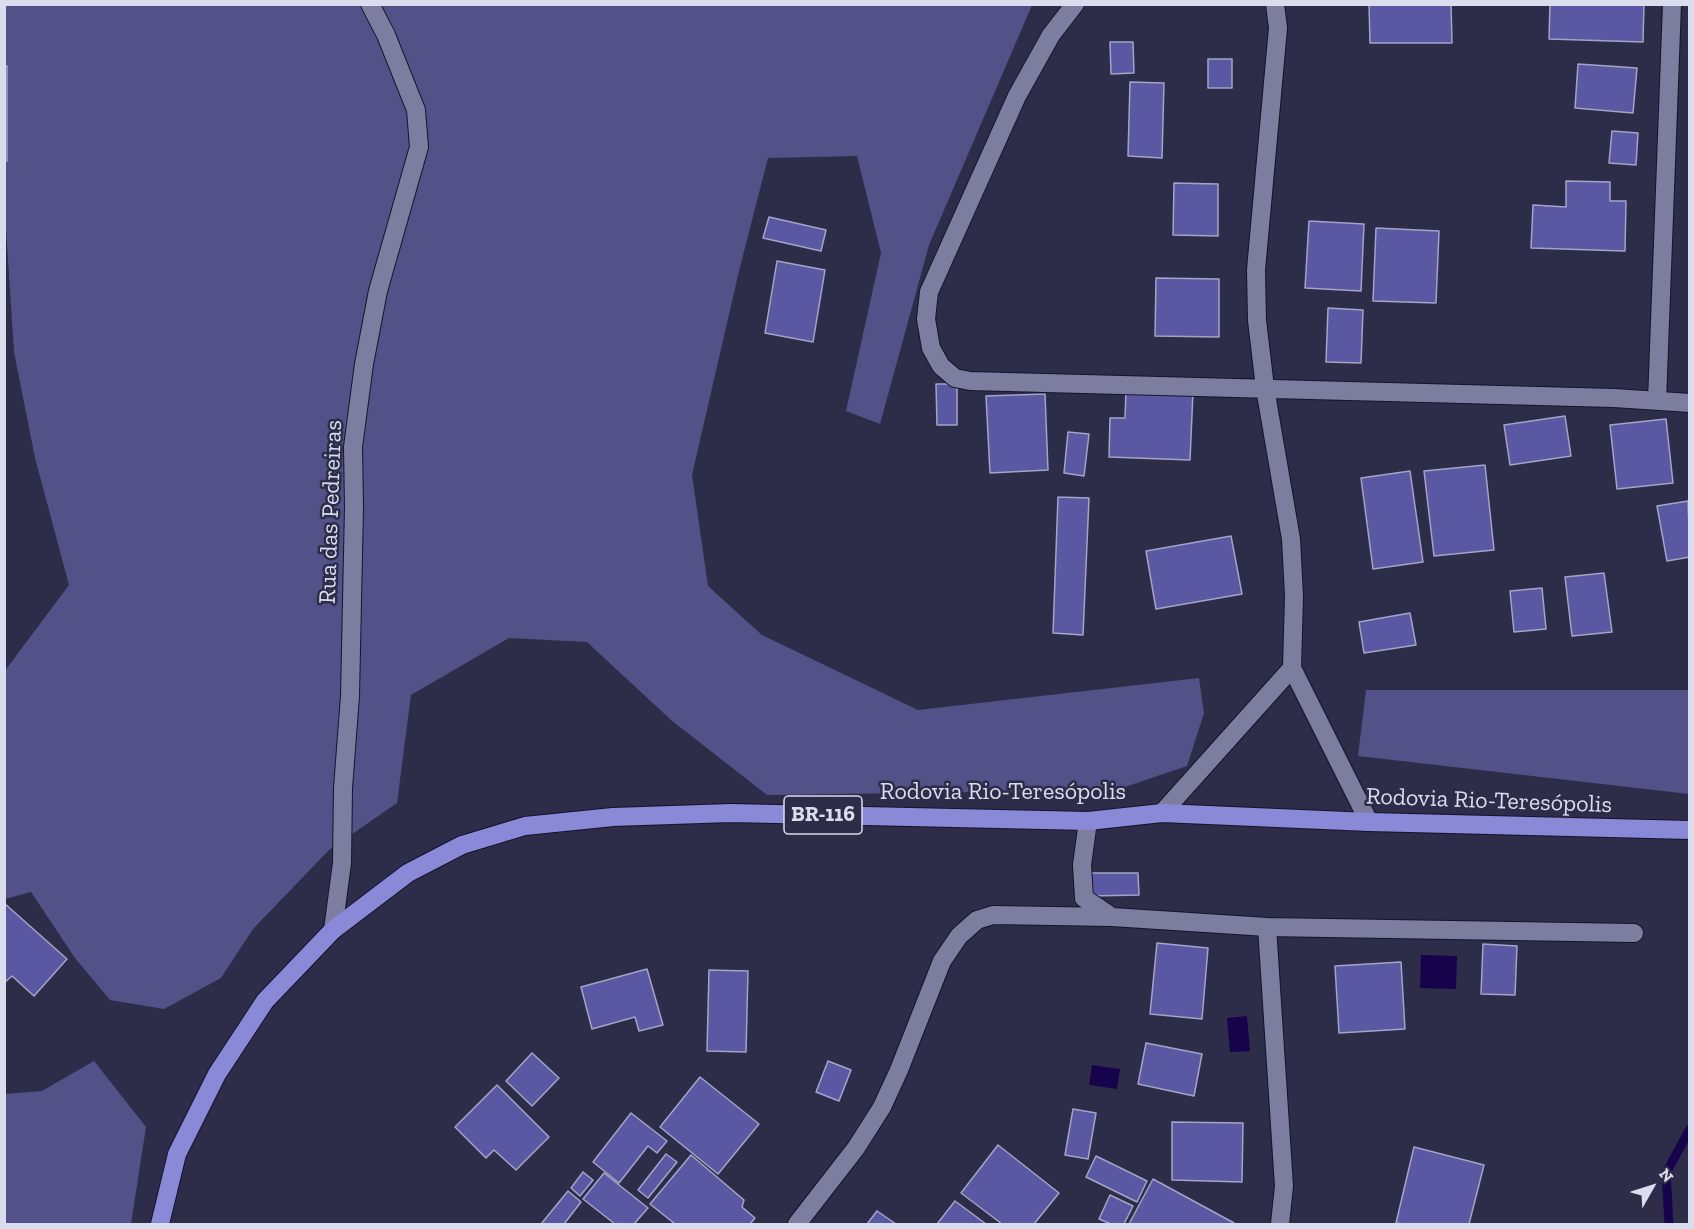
<!DOCTYPE html>
<html>
<head>
<meta charset="utf-8">
<style>
	body { margin:0 }
	#map { position:relative; width:1694px; height:1229px; overflow:hidden; background:#2d2d49; font-family:"Zilla Slab",serif }
	canvas { display:block }
	.frame { position:absolute; inset:0; border:6px solid #dbdcee; pointer-events:none }
	.north { position:absolute; left:1622px; top:1157px; width:60px; height:60px; -webkit-text-stroke:4px #2d2d49; paint-order:stroke; rotate:51deg; font-size:16px; font-weight:700; line-height:24px; text-align:center; color:#dbdcee }
	.north::after { content:''; display:block; margin:auto; width:21px; height:27px; background:#dbdcee; clip-path:polygon(50% 0,100% 100%,50% 72%,0 100%) }
</style>
</head>
<body>
<div id="map">
<canvas width="1694" height="1229"></canvas>
<div class="frame"></div>
<div class="north">N</div>
</div>
<script>
const ctx = document.querySelector('canvas').getContext('2d');
ctx.lineJoin = 'round';
function fill(path, color) { ctx.fillStyle = color; ctx.fill(path, 'evenodd'); }
const poly = rows => new Path2D(rows.map(r => 'M' + r).join(''));
function stroke(path, color, width, dash) { ctx.strokeStyle = color; ctx.lineWidth = width; ctx.lineCap = dash ? 'butt' : 'round'; ctx.setLineDash(dash || []); ctx.stroke(path); }
function drawText(font, color, halo, rows, align = 'center') {
  ctx.font = font + ' "Zilla Slab",serif'; ctx.lineWidth = 5; ctx.setLineDash([]); ctx.textBaseline = 'middle'; ctx.strokeStyle = halo; ctx.fillStyle = color; for (const [text, x, y, turn = 0] of rows) {
    ctx.save(); ctx.translate(x, y); ctx.rotate((+turn || 0) * Math.PI / 180); ctx.textAlign = isNaN(turn) ? turn : align; if (halo) ctx.strokeText(text, 0, 0); ctx.fillText(text, 0, 0); ctx.restore();
  }
}
fill(poly([
	[5,5,1032,5,929,245,880,424,846,411,881,253,857,156,768,158,739,271,692,475,708,586,762,635,918,710,1199,678,1204,713,1187,766,1116,790,767,795,671,720,587,642,509,638,411,695,397,803,329,850,253,929,221,978,164,1009,110,1000,75,958,31,892,5,899,4,672,69,585,35,458,14,352,4,198],
	[1366,690,1689,690,1689,794,1358,756],
	[94,1061,146,1127,131,1224,5,1224,5,1094,42,1091]
]), '#525188');
fill(poly([
	[1421,955,1457,956,1456,989,1420,988],
	[1247,1016,1250,1051,1230,1052,1227,1018],
	[1092,1065,1120,1069,1117,1089,1089,1085]
]), '#16034b');
stroke(poly([
	[1669,1224,1666,1173,1690,1129]
]), '#16034b', 9);
const building = poly([
	[1369,4,1451,4,1452,43,1370,43,1369,4],
	[1550,4,1644,4,1643,42,1549,39,1550,4],
	[1110,42,1133,42,1134,73,1111,74,1110,42],
	[1208,59,1232,59,1232,88,1208,88,1208,59],
	[1578,64,1637,68,1633,113,1575,108,1578,64],
	[4,66,7,66,7,161,4,161,4,66],
	[1130,82,1164,83,1162,158,1128,156,1130,82],
	[1612,131,1638,133,1636,165,1609,163,1612,131],
	[1566,181,1610,182,1610,201,1626,201,1625,251,1531,248,1533,205,1566,207,1566,181],
	[1174,183,1218,184,1218,236,1173,235,1174,183],
	[769,217,826,230,821,251,763,238,769,217],
	[1309,221,1364,224,1361,291,1305,288,1309,221],
	[1376,228,1439,231,1436,303,1373,301,1376,228],
	[777,261,825,270,813,342,765,333,777,261],
	[1156,278,1219,279,1219,337,1155,336,1156,278],
	[1328,308,1363,310,1361,363,1326,362,1328,308],
	[936,384,957,384,957,425,937,425,936,384],
	[1126,390,1193,392,1190,460,1109,457,1110,418,1125,418,1126,390],
	[1045,394,1048,470,990,473,986,396,1045,394],
	[1565,416,1571,456,1510,465,1504,425,1565,416],
	[1666,419,1673,483,1617,489,1610,425,1666,419],
	[1068,432,1089,434,1084,476,1064,473,1068,432],
	[1485,465,1494,550,1434,556,1424,471,1485,465],
	[1410,471,1423,562,1373,569,1361,478,1410,471],
	[1058,497,1089,498,1083,635,1053,633,1058,497],
	[1688,501,1690,557,1667,561,1657,506,1688,501],
	[1231,536,1242,594,1156,609,1146,551,1231,536],
	[1604,573,1612,632,1572,636,1565,577,1604,573],
	[1542,588,1546,629,1514,632,1510,591,1542,588],
	[1410,613,1416,645,1364,653,1359,622,1410,613],
	[1090,873,1138,873,1139,895,1090,896,1090,873],
	[4,903,67,959,34,996,12,976,4,983,4,903],
	[1157,943,1208,948,1202,1019,1150,1014,1157,943],
	[1483,944,1517,946,1515,995,1481,994,1483,944],
	[1401,962,1405,1029,1339,1033,1335,966,1401,962],
	[647,969,663,1025,639,1031,635,1017,592,1029,581,987,647,969],
	[709,970,748,971,746,1052,707,1051,709,970],
	[1146,1043,1202,1054,1194,1096,1138,1084,1146,1043],
	[532,1053,559,1078,532,1106,506,1081,532,1053],
	[828,1061,851,1070,839,1101,816,1092,828,1061],
	[700,1077,759,1124,718,1174,660,1127,700,1077],
	[497,1085,549,1137,516,1170,494,1150,486,1158,455,1127,497,1085],
	[1073,1109,1096,1113,1088,1159,1065,1155,1073,1109],
	[631,1113,667,1141,657,1153,648,1146,619,1183,593,1162,631,1113],
	[1172,1122,1243,1123,1242,1182,1172,1180,1172,1122],
	[998,1145,1059,1193,1034,1224,1002,1224,961,1193,998,1145],
	[1414,1147,1484,1165,1469,1224,1404,1224,1396,1223,1414,1147],
	[666,1154,677,1162,648,1198,638,1190,666,1154],
	[691,1155,744,1200,742,1207,755,1218,750,1224,675,1224,650,1204,691,1155],
	[1096,1156,1147,1181,1137,1202,1086,1177,1096,1156],
	[583,1172,593,1180,580,1196,571,1188,583,1172],
	[604,1173,648,1208,634,1224,615,1224,583,1199,604,1173],
	[1153,1179,1234,1223,1233,1224,1129,1224,1153,1179],
	[568,1191,581,1202,564,1224,541,1224,568,1191],
	[1110,1195,1133,1206,1124,1224,1111,1224,1099,1219,1110,1195],
	[955,1201,986,1224,937,1224,955,1201],
	[877,1211,896,1224,867,1224,877,1211]
]);
fill(building, '#5b58a3');
stroke(building, '#a3a5c7', 1.5);
const street = poly([
	[1075,4,1051,35,1017,96,929,292,926,319,931,348,941,366,955,378,970,381,1614,398,1690,403],
	[1275,4,1278,28,1256,270,1257,320,1265,388,1291,539,1294,596,1292,668,1369,822],
	[1657,401,1672,4],
	[1162,813,1292,668],
	[1088,821,1082,865,1084,898,1112,917],
	[1267,927,1284,1186,1280,1224],
	[333,930,342,863,343,788,350,696,354,507,353,447,364,364,378,291,419,147,416,110,386,35,370,4],
	[797,1224,856,1148,882,1107,899,1070,942,961,959,936,977,920,993,915,1112,917,1267,927,1634,933]
]);
const highway = poly([
	[160,1224,177,1154,217,1074,265,1001,333,930,408,873,462,845,525,826,613,817,731,813,1088,821,1162,813,1369,822,1690,830]
]);
stroke(street, '#15142e', 20);
stroke(highway, '#15142e', 20);
stroke(street, '#7d7e9f', 18);
stroke(highway, '#8989d7', 18);
for (const [x, y, w] of [
	[823,815,78]
]) { const box = new Path2D(); box.roundRect(x - w / 2, y - 19, w, 38, 4.5); ctx.fillStyle = '#2d2d49'; ctx.fill(box); stroke(box, '#dbdcee', 1.5); }
drawText('bold 22px', '#dbdcee', null, [
	["BR-116",823,815]
]);
drawText('24px', '#dbdcee', '#2d2d49', [
	["Rua das Pedreiras",331,512,-88],
	["Rodovia Rio-Teresópolis",1003,792],
	["Rodovia Rio-Teresópolis",1489,801,2]
]);
</script>
</body>
</html>
